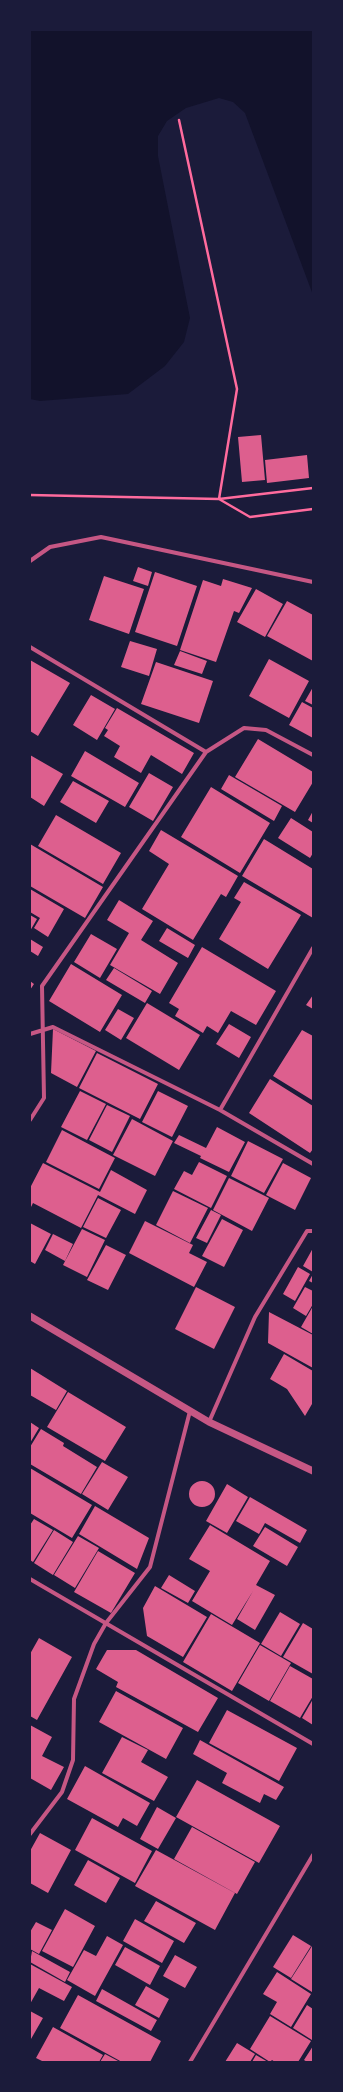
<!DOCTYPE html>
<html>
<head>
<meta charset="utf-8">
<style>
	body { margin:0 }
	#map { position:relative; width:343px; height:2092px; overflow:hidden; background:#1b1b3a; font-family:"Varela Round",sans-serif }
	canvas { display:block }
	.frame { position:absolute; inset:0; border:31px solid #1b1b3a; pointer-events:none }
</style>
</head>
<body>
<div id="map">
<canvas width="343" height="2092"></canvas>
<div class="frame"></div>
</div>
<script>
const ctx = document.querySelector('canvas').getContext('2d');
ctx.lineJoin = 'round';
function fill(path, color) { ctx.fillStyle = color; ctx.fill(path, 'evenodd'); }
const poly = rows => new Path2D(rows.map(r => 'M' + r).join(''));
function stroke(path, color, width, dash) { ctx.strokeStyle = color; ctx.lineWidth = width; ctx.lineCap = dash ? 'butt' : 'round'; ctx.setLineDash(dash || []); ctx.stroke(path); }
fill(poly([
	[30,30,313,30,313,295,245,113,233,102,219,98,186,108,167,121,158,136,158,156,190,318,184,342,165,366,128,394,40,401,30,399]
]), '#12122b');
fill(poly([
	[261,435,265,480,242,482,238,437],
	[307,455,309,478,267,483,265,460],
	[138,567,152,572,148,586,133,581],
	[155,572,197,586,177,646,135,632],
	[104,576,144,589,129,634,89,620],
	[223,579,252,588,239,613,234,611,216,662,180,650,203,580,221,586],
	[256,589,283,604,265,637,237,622],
	[287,601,313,615,313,661,267,636],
	[130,641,157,649,149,676,121,667],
	[180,651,207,661,202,674,174,665],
	[269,659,309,681,289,718,249,696],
	[30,660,70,683,38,736,30,731],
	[156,662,213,681,199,723,141,704],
	[313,687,313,705,305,701],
	[91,695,115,709,97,740,73,725],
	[302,702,313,708,313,738,289,725],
	[117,708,194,753,182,774,151,755,141,773,114,757,120,746,104,736,108,730,105,728],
	[258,739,313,772,313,782,295,812,235,777],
	[85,751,139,783,125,807,71,776],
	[30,755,63,774,44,806,30,797],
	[149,773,173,787,153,821,129,807],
	[229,775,282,806,274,821,221,789],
	[73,781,109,801,96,823,60,802],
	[211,787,270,823,240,873,181,837],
	[313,811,313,823,308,820],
	[56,815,121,853,103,884,38,846],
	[291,818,313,832,313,853,310,858,278,838],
	[161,830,238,876,226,897,221,894,193,940,142,909,169,864,149,851],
	[264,839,313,869,313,918,242,876],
	[30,844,103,887,85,918,30,886],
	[244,882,301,915,268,969,219,939,241,902,234,898],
	[30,889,64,909,48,937,34,928,40,918,30,912],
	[119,900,153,921,141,940,178,963,160,994,110,965,129,933,107,920],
	[30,915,37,919,30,931],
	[167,928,195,945,188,958,159,941],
	[91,934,117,949,100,978,74,962],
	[30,939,43,947,38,956,30,951],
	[202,947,276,991,256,1025,231,1011,218,1033,207,1026,203,1033,175,1016,179,1009,169,1003],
	[71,964,122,995,100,1032,49,1001],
	[114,968,152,991,145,1003,106,980],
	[30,981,34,984,30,990],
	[313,995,313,1009,306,1005],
	[147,1003,200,1035,179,1070,126,1038],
	[118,1009,134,1018,121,1040,105,1030],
	[229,1024,251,1037,239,1058,216,1044],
	[53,1029,96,1051,77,1087,51,1073],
	[302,1030,313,1036,312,1100,273,1076],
	[97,1053,158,1084,140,1119,79,1088],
	[270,1079,313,1106,313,1149,310,1153,249,1113],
	[80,1091,106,1104,87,1140,61,1127],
	[158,1091,188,1106,172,1137,142,1122],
	[107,1105,130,1116,112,1152,89,1140],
	[132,1119,173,1141,155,1176,113,1155],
	[217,1127,245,1142,229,1172,200,1158,204,1150,201,1156,174,1143,179,1135,206,1148],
	[62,1130,115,1158,99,1189,46,1162],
	[248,1141,283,1159,264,1193,231,1176],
	[199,1162,227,1176,211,1208,174,1189,184,1171,192,1175],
	[43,1163,100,1192,111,1170,147,1190,135,1214,98,1195,81,1228,33,1203,30,1209,30,1188],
	[283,1163,311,1178,295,1210,266,1195],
	[229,1178,269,1198,252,1231,213,1210],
	[173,1191,208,1208,190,1243,156,1225],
	[98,1198,121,1210,106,1238,83,1227],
	[211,1210,221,1215,207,1243,196,1238],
	[222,1219,243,1230,224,1267,202,1256],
	[145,1221,193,1245,189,1253,207,1262,194,1287,129,1253],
	[30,1223,51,1234,35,1264,30,1261],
	[82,1229,105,1240,87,1277,63,1265],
	[53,1234,73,1244,65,1261,45,1250],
	[106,1245,126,1255,108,1290,87,1280],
	[313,1248,313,1272,303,1266],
	[298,1267,310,1274,295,1301,283,1294],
	[313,1274,313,1283,309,1281],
	[196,1287,235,1307,214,1349,175,1329],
	[305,1287,313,1291,313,1304,306,1316,293,1308],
	[313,1306,313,1334,301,1327],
	[269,1312,313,1335,313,1368,268,1343],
	[284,1354,313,1371,313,1406,312,1404,305,1416,287,1389,270,1379],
	[30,1368,67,1391,56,1410,30,1395],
	[68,1392,126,1427,105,1461,47,1427],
	[30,1422,39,1428,30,1443],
	[41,1429,64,1443,63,1446,97,1467,81,1494,30,1464,30,1447],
	[102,1462,128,1477,108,1510,82,1494],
	[30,1468,92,1505,72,1538,30,1513],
	'189 1494a13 13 0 1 1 26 0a13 13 0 1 1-26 0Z',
	[227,1484,248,1497,227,1533,206,1521],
	[250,1497,307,1530,300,1543,265,1523,259,1534,236,1521],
	[95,1506,149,1538,137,1569,79,1534],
	[34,1519,53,1530,33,1562,30,1560,30,1525],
	[210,1525,270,1561,256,1585,275,1595,255,1630,237,1619,253,1591,232,1625,192,1601,210,1571,189,1559],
	[265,1527,298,1547,287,1566,253,1546],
	[54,1530,73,1542,53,1575,34,1563],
	[78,1536,99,1548,75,1588,54,1575],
	[98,1551,135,1573,111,1613,74,1592],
	[169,1575,195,1591,188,1603,161,1588],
	[155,1586,207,1617,183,1657,147,1636,143,1608],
	[280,1612,300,1624,281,1656,261,1644],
	[211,1614,260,1643,232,1691,183,1662],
	[303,1623,313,1629,313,1674,283,1657],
	[39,1638,72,1657,37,1720,30,1716,30,1654],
	[260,1645,291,1663,269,1701,238,1683],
	[107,1650,136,1650,218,1698,198,1732,116,1687,118,1682,96,1669],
	[290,1666,313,1679,313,1696,300,1718,270,1701],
	[116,1691,183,1728,166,1759,99,1722],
	[313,1699,313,1725,302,1718],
	[227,1710,297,1748,279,1781,209,1743],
	[30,1725,52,1737,42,1756,64,1767,51,1790,30,1778],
	[122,1737,148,1750,141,1762,168,1777,154,1801,102,1773],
	[200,1740,284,1787,276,1800,264,1794,260,1803,222,1783,227,1773,193,1754],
	[85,1766,150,1803,137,1826,123,1818,118,1827,67,1799],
	[197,1780,280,1826,259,1863,176,1817],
	[157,1807,176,1818,158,1849,140,1839],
	[92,1818,152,1851,135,1883,75,1850],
	[192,1827,255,1862,237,1894,174,1859],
	[40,1833,71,1850,48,1893,30,1883,30,1851],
	[156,1850,235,1893,215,1930,135,1886],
	[88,1860,120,1878,106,1903,74,1885],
	[156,1901,196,1923,184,1943,144,1921],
	[65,1909,95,1926,73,1967,42,1951],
	[135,1919,174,1941,162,1963,123,1941],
	[36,1922,52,1930,39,1954,30,1949,30,1932],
	[293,1935,311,1946,291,1978,273,1967],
	[107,1936,123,1945,95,1996,67,1980,84,1950,96,1956],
	[312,1946,313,1947,312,1992,291,1979],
	[125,1947,160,1966,150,1985,115,1965],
	[32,1951,70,1972,65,1982,30,1962],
	[175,1955,197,1967,185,1988,163,1976],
	[30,1964,72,1987,64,2001,39,1988,30,2004],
	[277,1972,311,1994,291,2027,270,2014,277,2002,263,1994],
	[146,1986,169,1999,159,2018,135,2005],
	[102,1989,157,2020,151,2031,96,2001],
	[78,1995,161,2041,150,2062,122,2062,60,2028],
	[307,2005,313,2009,312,2040,293,2028],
	[30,2011,43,2018,31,2039,30,2038],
	[270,2016,311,2041,298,2062,275,2062,272,2060,270,2062,250,2049],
	[53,2027,103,2055,99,2062,44,2062,36,2058],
	[237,2043,255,2054,250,2062,225,2062],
	[313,2046,313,2062,307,2062,304,2060],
	[105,2054,120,2062,100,2062],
	[256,2055,268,2062,252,2062]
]), '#dd5f8e');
stroke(poly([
	[179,120,237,389,219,499,250,517,313,509],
	[30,495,219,499,313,488]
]), '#ff6b9d', 2.5);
stroke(poly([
	[30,561,50,547,101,537,313,582],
	[30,647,206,752,244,728,266,730,313,755],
	[30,1034,53,1027,220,1110,313,1164],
	[220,1110,313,948],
	[30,1120,44,1098,42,986,206,752],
	[209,1422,255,1317,307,1231,313,1231],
	[30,1579,313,1744],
	[30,1834,62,1792,73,1760,74,1699,94,1644,106,1623,150,1567,190,1411],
	[190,2062,313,1855]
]), '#c65784', 4);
stroke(poly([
	[30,1316,209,1422,313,1471]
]), '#c65784', 7);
</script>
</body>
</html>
